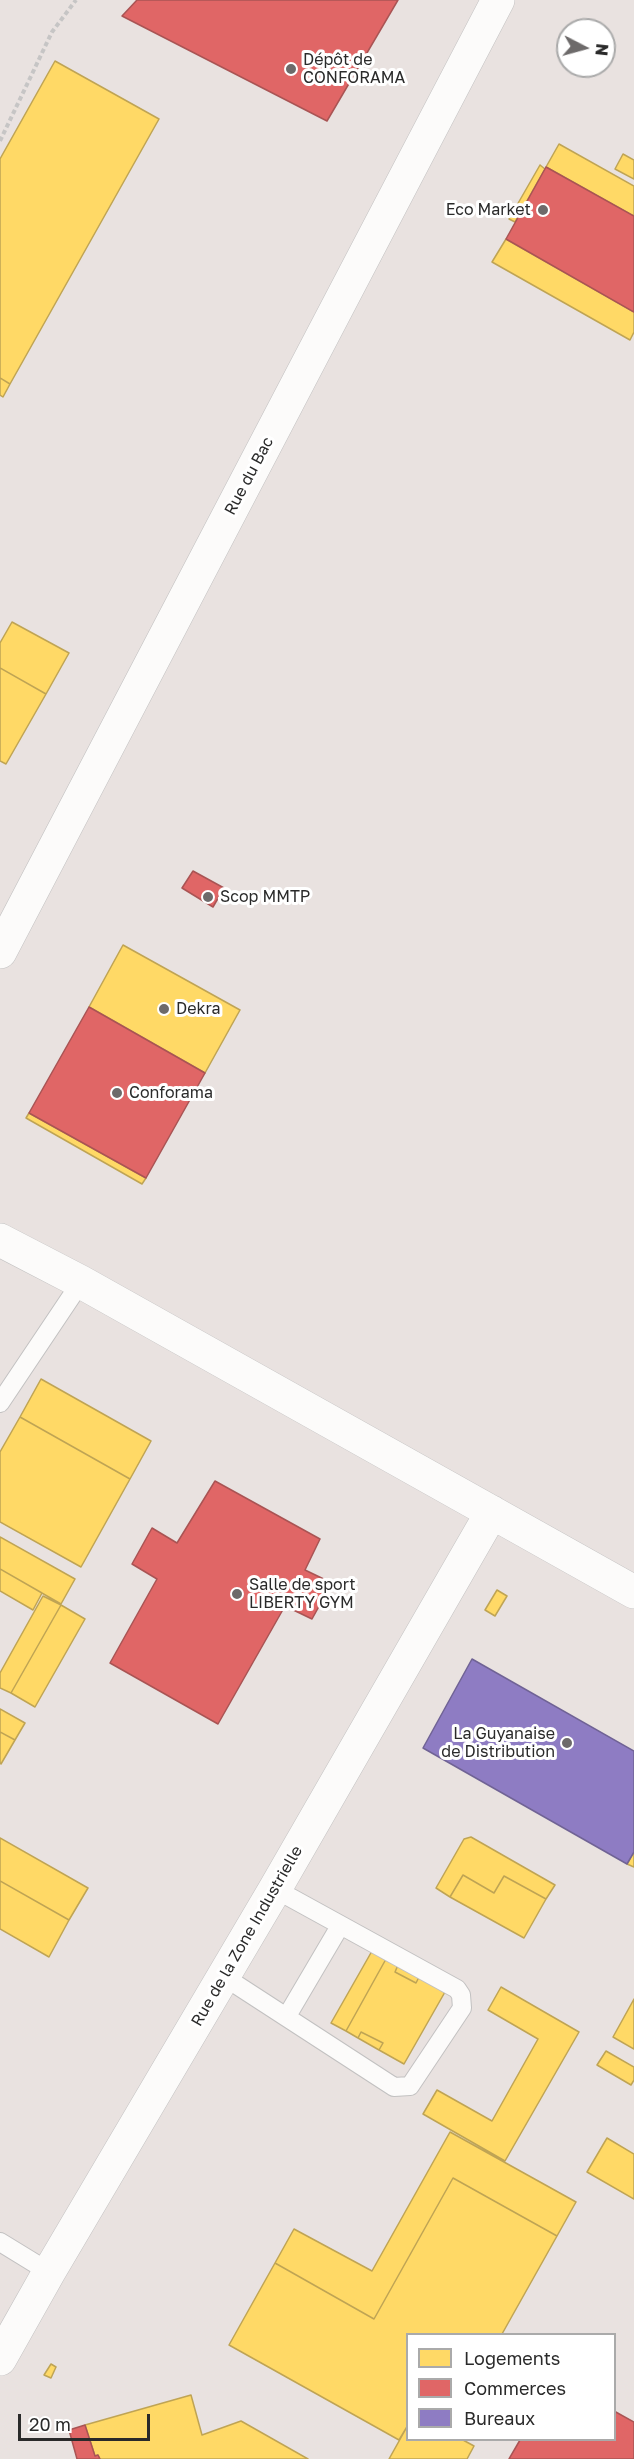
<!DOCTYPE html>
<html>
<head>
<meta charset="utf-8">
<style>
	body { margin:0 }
	#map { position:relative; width:634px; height:2459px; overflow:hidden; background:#e9e2e0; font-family:"Golos Text",sans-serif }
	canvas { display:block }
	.legend { position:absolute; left:406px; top:2333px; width:210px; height:108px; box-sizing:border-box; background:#fff; border:2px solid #aaa; margin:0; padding:8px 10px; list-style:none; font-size:18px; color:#2a2a2a }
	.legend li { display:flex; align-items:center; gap:12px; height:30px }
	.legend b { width:30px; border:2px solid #aaa }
	.north { position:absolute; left:556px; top:18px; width:60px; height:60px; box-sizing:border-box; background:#fff; border:2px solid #aaa; border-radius:50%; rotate:96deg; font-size:16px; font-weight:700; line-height:24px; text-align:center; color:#2a2a2a }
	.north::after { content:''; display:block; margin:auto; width:21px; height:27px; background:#6d6a6a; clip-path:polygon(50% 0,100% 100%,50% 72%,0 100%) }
	.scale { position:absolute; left:18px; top:2414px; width:132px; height:27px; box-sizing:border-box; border:3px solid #2a2a2a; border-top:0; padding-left:8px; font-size:18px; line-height:21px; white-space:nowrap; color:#2a2a2a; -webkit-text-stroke:4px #fff; paint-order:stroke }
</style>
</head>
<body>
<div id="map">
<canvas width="634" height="2459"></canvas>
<ul class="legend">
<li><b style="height:16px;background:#ffd966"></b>Logements</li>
<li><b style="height:16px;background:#e06666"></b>Commerces</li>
<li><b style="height:16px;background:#8e7cc3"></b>Bureaux</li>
</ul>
<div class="north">N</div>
<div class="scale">20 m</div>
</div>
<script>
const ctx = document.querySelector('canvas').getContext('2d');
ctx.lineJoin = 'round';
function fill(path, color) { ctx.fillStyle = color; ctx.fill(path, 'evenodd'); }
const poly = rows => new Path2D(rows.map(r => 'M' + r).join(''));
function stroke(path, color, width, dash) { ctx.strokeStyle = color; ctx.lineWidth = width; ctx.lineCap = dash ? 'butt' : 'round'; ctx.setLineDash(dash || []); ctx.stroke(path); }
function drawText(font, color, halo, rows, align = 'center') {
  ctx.font = font + ' "Golos Text",sans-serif'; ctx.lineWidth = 6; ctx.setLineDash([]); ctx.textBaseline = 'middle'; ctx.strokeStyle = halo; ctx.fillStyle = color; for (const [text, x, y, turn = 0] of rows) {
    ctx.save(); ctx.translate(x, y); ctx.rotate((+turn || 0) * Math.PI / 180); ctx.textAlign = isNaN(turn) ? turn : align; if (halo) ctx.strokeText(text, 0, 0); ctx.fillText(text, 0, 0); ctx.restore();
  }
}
const homes = poly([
	[55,61,159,119,10,384,0,378,0,159,55,61],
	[559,144,634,186,634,216,546,167,559,144],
	[623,154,634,160,634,179,615,169,623,154],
	[540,165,545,169,515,222,509,219,540,165],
	[506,239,634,312,634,332,630,340,492,262,506,239],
	[0,378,10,384,3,397,0,395,0,378],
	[12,622,69,653,46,694,0,668,0,643,12,622],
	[0,668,46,694,6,764,0,761,0,668],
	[123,945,240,1010,205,1073,89,1007,123,945],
	[29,1113,146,1178,142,1184,26,1118,29,1113],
	[41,1379,151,1441,130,1479,20,1417,41,1379],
	[20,1417,130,1479,81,1567,0,1522,0,1452,20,1417],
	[0,1537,75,1579,61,1604,0,1569,0,1537],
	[0,1569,42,1593,33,1610,0,1591,0,1569],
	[497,1590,507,1596,495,1616,485,1610,497,1590],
	[43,1596,61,1605,11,1693,0,1688,0,1673,43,1596],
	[61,1605,85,1619,35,1707,11,1693,61,1605],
	[0,1709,25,1723,15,1740,0,1732,0,1709],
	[0,1732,15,1740,1,1764,0,1763,0,1732],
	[471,1837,555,1885,546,1899,504,1876,494,1893,463,1875,450,1897,436,1888,464,1839,471,1837],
	[0,1838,88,1888,69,1920,0,1881,0,1838],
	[634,1852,634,1867,627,1864,634,1852],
	[463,1875,494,1893,504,1876,546,1899,524,1938,450,1897,463,1875],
	[0,1881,69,1920,49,1957,0,1929,0,1881],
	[372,1951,386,1959,346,2031,331,2023,372,1951],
	[386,1959,398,1965,395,1972,416,1983,419,1977,445,1992,404,2064,379,2050,383,2043,361,2032,358,2038,346,2031,386,1959],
	[398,1965,419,1977,416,1983,395,1972,398,1965],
	[501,1987,579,2032,505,2161,423,2114,437,2090,492,2121,538,2039,488,2010,501,1987],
	[634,1999,634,2049,613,2037,634,1999],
	[361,2032,383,2043,379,2050,358,2038,361,2032],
	[606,2051,634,2067,634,2080,631,2085,597,2065,606,2051],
	[450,2132,576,2202,557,2236,453,2178,374,2319,275,2263,294,2229,372,2271,450,2132],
	[607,2138,634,2154,634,2199,587,2172,607,2138],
	[453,2178,557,2236,502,2334,408,2334,408,2425,399,2440,229,2345,275,2263,374,2319,453,2178],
	[51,2364,56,2367,51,2378,44,2375,51,2364],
	[191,2395,202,2435,241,2421,308,2459,100,2459,98,2455,95,2456,85,2425,191,2395],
	[408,2425,408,2440,463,2440,474,2446,467,2459,389,2459,408,2425]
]);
fill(homes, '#ffd966');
stroke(homes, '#bfa454', 1.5);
const shops = poly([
	[137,0,398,0,327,121,122,16,137,0],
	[546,167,634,216,634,312,506,239,546,167],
	[193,871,224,888,213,907,182,888,193,871],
	[89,1007,205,1073,146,1178,29,1113,89,1007],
	[215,1481,320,1539,305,1570,332,1583,312,1619,285,1606,218,1724,110,1663,157,1579,132,1564,152,1528,177,1543,215,1481],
	[614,2411,634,2422,634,2459,509,2459,520,2440,614,2440,614,2411],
	[85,2425,95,2456,98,2455,100,2459,77,2459,69,2430,85,2425]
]);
fill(shops, '#e06666');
stroke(shops, '#a95454', 1.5);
const offices = poly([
	[472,1659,634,1751,634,1852,627,1864,423,1748,472,1659]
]);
fill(offices, '#8e7cc3');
stroke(offices, '#706395', 1.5);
const lane = poly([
	[0,1403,81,1282],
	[223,1976,394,2087,410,2086,462,2008,461,1995,457,1989,275,1889],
	[287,2016,340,1926],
	[0,2242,49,2272]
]);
const street = poly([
	[0,1240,81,1282,634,1592],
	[0,2359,49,2272,275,1889,492,1512]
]);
const secondary = poly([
	[0,952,498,0]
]);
stroke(lane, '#c2c1c1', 20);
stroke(street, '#c2c1c1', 34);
stroke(secondary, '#c2c1c1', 34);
stroke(poly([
	[0,141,52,32,76,0]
]), '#c6c5c5', 4, [4.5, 3]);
stroke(lane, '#fcfbfa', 18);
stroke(street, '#fcfbfa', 33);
stroke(secondary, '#fcfbfa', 33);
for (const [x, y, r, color] of [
	[291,69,6,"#6d6a6a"],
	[543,210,6,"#6d6a6a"],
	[208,897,6,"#6d6a6a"],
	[164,1009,6,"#6d6a6a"],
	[117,1093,6,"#6d6a6a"],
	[237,1594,6,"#6d6a6a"],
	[567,1743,6,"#6d6a6a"]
]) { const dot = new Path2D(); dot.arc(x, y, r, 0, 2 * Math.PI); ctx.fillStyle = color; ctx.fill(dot); stroke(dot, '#fff', 2); }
drawText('16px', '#2a2a2a', '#fff', [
	["Dépôt de",303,60],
	["CONFORAMA",303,78],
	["Eco Market",531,210,"right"],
	["Scop MMTP",220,897],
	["Dekra",176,1009],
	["Conforama",129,1093],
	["Salle de sport",249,1585],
	["LIBERTY GYM",249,1603],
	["La Guyanaise",555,1734,"right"],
	["de Distribution",555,1752,"right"]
], 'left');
drawText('16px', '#2a2a2a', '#fff', [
	["Rue du Bac",249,476,-62],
	["Rue de la Zone Industrielle",247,1936,-60]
]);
</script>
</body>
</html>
